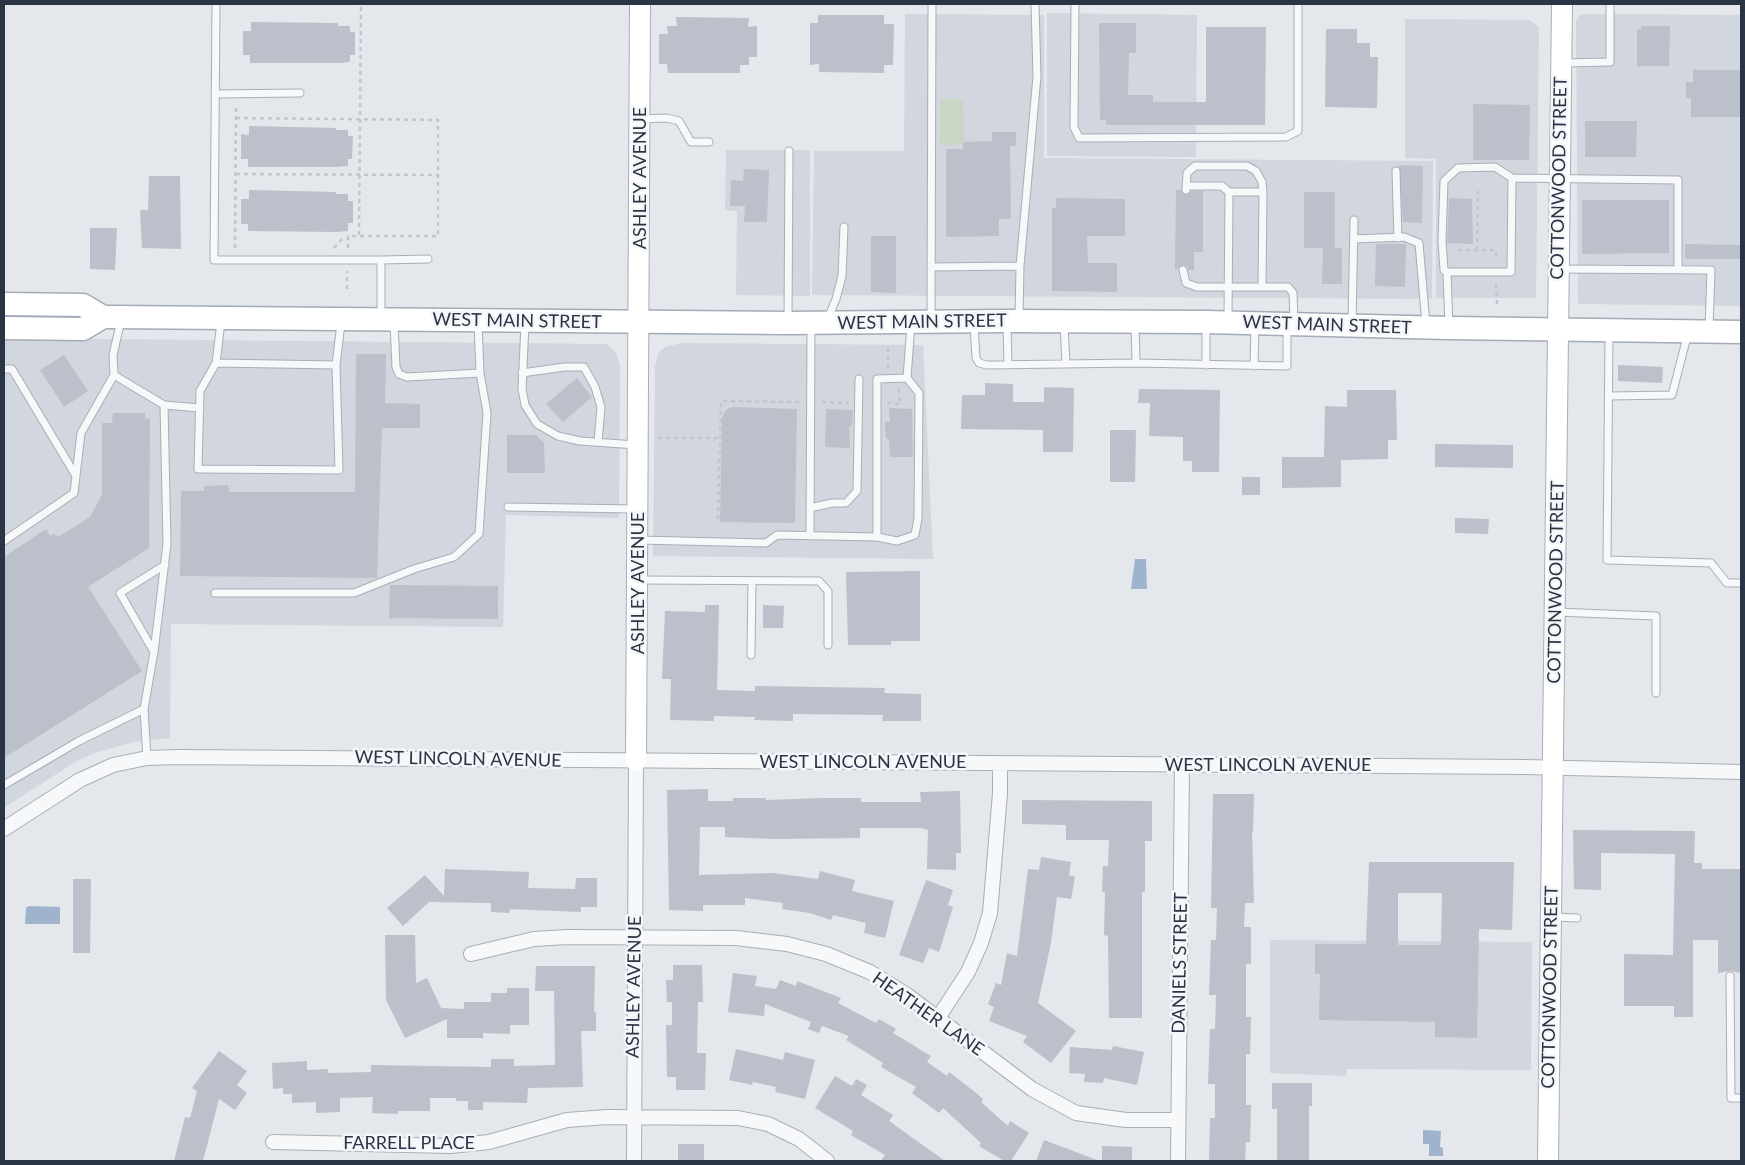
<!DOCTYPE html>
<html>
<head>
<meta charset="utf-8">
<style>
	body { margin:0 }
	#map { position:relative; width:1745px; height:1165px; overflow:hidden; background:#e4e7ec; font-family:Lato,sans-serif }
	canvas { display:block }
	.frame { position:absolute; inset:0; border:5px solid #2b3445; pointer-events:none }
</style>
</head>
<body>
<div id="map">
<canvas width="1745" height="1165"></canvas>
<div class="frame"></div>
</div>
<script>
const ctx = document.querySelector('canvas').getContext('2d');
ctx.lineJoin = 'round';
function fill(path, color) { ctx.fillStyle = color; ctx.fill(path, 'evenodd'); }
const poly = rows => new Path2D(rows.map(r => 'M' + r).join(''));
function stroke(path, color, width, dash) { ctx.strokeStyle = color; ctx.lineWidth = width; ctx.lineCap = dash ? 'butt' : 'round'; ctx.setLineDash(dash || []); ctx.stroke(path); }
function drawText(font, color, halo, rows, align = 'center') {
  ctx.font = font + ' Lato,sans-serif'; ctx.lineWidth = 5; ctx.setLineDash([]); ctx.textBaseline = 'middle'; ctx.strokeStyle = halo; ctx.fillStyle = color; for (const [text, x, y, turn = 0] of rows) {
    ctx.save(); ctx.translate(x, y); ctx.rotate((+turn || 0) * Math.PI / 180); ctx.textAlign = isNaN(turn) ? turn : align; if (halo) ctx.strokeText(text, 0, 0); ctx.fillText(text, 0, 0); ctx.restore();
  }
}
fill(poly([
	[1047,13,1197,15,1196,157,1047,156],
	[905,14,1044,15,1044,158,1433,161,1432,299,812,295,814,151,904,151],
	[1590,14,1741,15,1741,306,1578,304,1576,22,1580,15],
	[1405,19,1530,20,1539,28,1536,298,1436,298,1436,159,1405,158],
	[726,150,810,150,810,296,736,295,737,211,725,210],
	[4,338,606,344,616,352,620,365,619,518,506,515,503,627,171,624,170,738,134,742,95,753,75,762,4,808],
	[681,343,923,345,933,559,653,556,655,366,659,352,665,347],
	[1270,940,1532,942,1531,1070,1347,1069,1346,1076,1270,1073]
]), '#d2d6de');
fill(poly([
	[943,99,963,99,964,145,940,145,940,101]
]), '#c9d6c5');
fill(poly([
	[1135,559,1146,559,1147,589,1131,589],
	[29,906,60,907,60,924,25,924,26,908],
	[1423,1130,1441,1131,1440,1147,1443,1148,1443,1156,1429,1156,1429,1144,1423,1144]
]), '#9fb4cc');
fill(poly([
	[818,15,884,15,884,24,894,24,893,65,884,65,884,73,819,72,819,64,810,65,810,23,818,23],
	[676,17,749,18,748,27,757,26,757,57,749,57,749,65,740,65,740,73,668,73,667,64,659,64,659,34,668,34,667,26,677,26],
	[251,22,338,23,338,26,350,26,350,32,355,32,355,55,350,55,350,62,339,63,250,63,250,55,243,55,243,31,251,31],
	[1099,23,1136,23,1136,53,1129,53,1128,95,1153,95,1153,102,1206,102,1206,27,1266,27,1265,125,1106,125,1106,120,1100,120],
	[1641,26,1670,26,1669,66,1637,66,1637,30,1641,30],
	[1326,29,1357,29,1357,43,1370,43,1370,57,1378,57,1377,108,1325,107],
	[1693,70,1741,70,1741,117,1691,117,1691,98,1686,98,1686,82,1693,82],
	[1473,104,1530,105,1529,160,1473,160],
	[1585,121,1637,121,1636,157,1585,157],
	[249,126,336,128,336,130,348,130,348,136,353,136,352,159,348,159,348,166,336,167,248,167,248,159,241,159,241,134,249,135],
	[992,132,1016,132,1016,146,1010,146,1011,219,999,219,999,236,946,237,946,149,963,149,963,142,992,141],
	[1399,165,1423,166,1422,223,1403,222],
	[744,169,769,170,767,222,744,222,745,206,730,206,731,180,743,181],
	[149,176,180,176,181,249,142,248,140,210,148,210],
	[249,190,336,192,336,194,348,194,348,201,353,201,353,223,348,223,348,231,336,232,248,231,248,224,241,224,241,199,249,199],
	[1176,190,1181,190,1186,195,1191,191,1203,191,1203,252,1194,252,1194,270,1188,270,1187,266,1182,265,1175,270],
	[1304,192,1335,192,1335,248,1342,248,1342,284,1322,284,1323,248,1304,248],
	[1056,198,1125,199,1125,236,1087,236,1088,263,1117,263,1117,292,1052,291,1052,208,1056,208],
	[1449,198,1472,199,1473,244,1447,243],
	[1582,200,1669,200,1669,253,1582,254],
	[90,228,117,228,115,270,90,269],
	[871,236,896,236,896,293,871,292],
	[1376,244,1406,244,1405,287,1375,286],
	[1685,244,1741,245,1741,259,1685,259],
	[356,354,386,354,385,403,420,404,420,428,382,428,377,578,180,576,181,491,204,491,204,486,228,485,229,492,355,492],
	[64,355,88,391,64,407,40,370],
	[1618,365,1663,367,1662,383,1618,381],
	[577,378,592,397,563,422,546,404],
	[985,383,1013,384,1013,402,1044,402,1044,387,1074,388,1073,452,1043,452,1043,430,961,429,962,395,985,395],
	[1139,389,1220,390,1219,472,1192,472,1192,461,1183,461,1183,437,1149,436,1150,403,1138,403],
	[1347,390,1396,390,1397,440,1388,440,1388,459,1341,460,1341,487,1282,488,1282,457,1324,457,1325,406,1347,407],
	[733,407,797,409,795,523,720,522,722,417,727,409],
	[889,408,912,409,913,457,890,457,889,439,886,438,885,430,885,422,890,422],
	[826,409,853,410,852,425,849,427,850,448,825,447],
	[113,413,145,413,145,418,150,419,149,548,88,587,142,671,4,758,4,557,46,529,50,536,54,534,58,537,90,517,102,495,102,423,112,423],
	[1110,430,1136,430,1135,482,1110,482],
	[507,435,536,435,544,443,545,473,507,473],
	[1435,444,1513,445,1513,468,1435,467],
	[1242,477,1260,477,1260,495,1242,495],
	[1455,518,1489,519,1488,534,1455,533],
	[920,571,920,641,891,641,891,645,848,645,846,572],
	[390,585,498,586,498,619,389,618],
	[705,605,719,605,717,690,755,691,755,686,885,688,884,693,921,694,921,721,882,721,883,715,793,714,793,721,754,720,755,717,714,716,714,721,670,720,671,679,662,679,665,611,705,612],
	[763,605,784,606,783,628,763,628],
	[708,789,708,801,733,801,733,798,766,798,766,800,823,798,861,798,861,802,921,802,920,792,960,791,961,853,956,853,956,870,927,869,928,830,921,828,860,828,860,838,775,839,725,837,725,827,700,827,699,875,773,873,818,879,820,871,855,880,852,891,894,901,885,938,864,933,866,923,833,915,831,920,810,913,782,909,783,903,745,898,745,905,703,905,703,911,669,910,667,790],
	[1213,794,1254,794,1253,832,1252,832,1254,903,1245,903,1244,927,1251,927,1251,964,1246,964,1246,1017,1251,1017,1250,1054,1246,1054,1246,1105,1251,1105,1250,1142,1246,1142,1245,1161,1209,1161,1210,1118,1215,1118,1215,1084,1208,1084,1210,1029,1215,1029,1216,995,1209,995,1211,940,1216,940,1217,908,1211,908],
	[1022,800,1152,801,1152,841,1145,841,1145,892,1142,892,1142,1018,1109,1018,1108,936,1104,935,1105,892,1102,892,1103,866,1108,866,1109,840,1066,840,1066,825,1022,824],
	[1573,830,1695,831,1694,863,1702,863,1702,869,1741,869,1741,973,1730,971,1718,973,1718,940,1693,940,1693,1017,1674,1017,1674,1006,1624,1006,1624,954,1673,955,1675,854,1601,853,1601,890,1574,889],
	[1041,857,1071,862,1069,875,1075,877,1071,899,1057,897,1051,943,1038,1003,1076,1031,1051,1063,1023,1042,1027,1036,989,1021,994,1007,988,1004,996,983,1001,985,1007,953,1017,956,1028,869,1039,870],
	[1369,862,1514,862,1512,930,1479,929,1477,1038,1435,1037,1435,1022,1319,1020,1320,974,1315,974,1315,944,1366,944],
	[1398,893,1442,893,1441,945,1398,945],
	[445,869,529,872,528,888,575,889,576,878,597,878,597,907,581,907,581,912,510,909,509,913,491,912,491,903,429,902,403,926,387,908,425,875,444,896],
	[73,879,91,879,90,953,73,953],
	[926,880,953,890,948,905,953,907,939,952,929,948,923,963,899,955],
	[385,935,415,935,416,983,427,978,441,1008,464,1009,464,1002,491,1002,491,993,507,993,507,988,529,988,529,1025,510,1025,510,1034,483,1033,483,1038,447,1038,447,1019,405,1038,386,1000],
	[673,965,702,965,703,1002,698,1002,697,1053,706,1053,705,1090,676,1090,676,1077,667,1077,666,1025,672,1025,672,1002,667,1002,666,980,673,980],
	[536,966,595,966,594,1012,596,1012,596,1031,581,1031,583,1087,528,1088,527,1103,483,1102,483,1110,468,1110,468,1101,456,1101,456,1098,430,1098,430,1111,398,1111,398,1114,372,1113,373,1097,340,1098,340,1112,316,1113,316,1102,292,1103,292,1094,283,1094,283,1088,273,1089,272,1063,307,1061,307,1070,328,1069,328,1073,371,1072,371,1065,491,1067,491,1059,514,1059,514,1066,555,1065,554,991,535,991],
	[733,973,757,976,755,986,776,989,780,980,796,986,797,981,841,998,838,1003,876,1023,879,1019,896,1029,893,1033,931,1056,927,1062,947,1076,949,1072,975,1092,983,1099,981,1102,1008,1126,1010,1121,1029,1133,1011,1161,1004,1161,979,1146,981,1143,943,1108,939,1113,912,1093,916,1087,881,1067,883,1063,846,1040,849,1036,822,1026,819,1033,808,1029,811,1022,765,1004,764,1016,728,1012],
	[1113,1046,1144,1052,1137,1085,1104,1078,1103,1083,1084,1082,1085,1074,1069,1073,1070,1047,1112,1050],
	[736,1049,783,1060,785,1052,815,1060,805,1099,775,1092,776,1087,753,1082,752,1085,729,1080],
	[219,1051,247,1071,237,1085,247,1093,235,1110,219,1099,203,1161,174,1161,185,1117,190,1118,197,1091,192,1088],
	[835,1076,852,1086,856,1079,867,1085,861,1095,893,1115,889,1121,945,1161,881,1161,885,1155,851,1135,853,1131,815,1108],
	[1272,1083,1312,1083,1312,1106,1309,1106,1309,1161,1277,1161,1277,1109,1272,1109],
	[1044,1140,1097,1160,1097,1161,1036,1161],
	[678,1144,704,1144,704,1161,678,1161],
	[1102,1146,1132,1147,1132,1161,1102,1161]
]), '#bbc0ca');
const lane = poly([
	[216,4,214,260,381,260,381,317],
	[1075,4,1074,127,1079,138,1286,137,1298,131,1298,4],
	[1564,63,1610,62,1610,4],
	[215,94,300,93],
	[641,119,667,118,679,121,691,142,709,142],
	[1396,171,1398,238],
	[1186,186,1222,186,1229,192,1228,319],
	[1186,190,1187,173,1195,166,1247,166,1256,171,1262,182,1263,192,1262,287],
	[1229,192,1263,192],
	[1354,239,1404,237,1419,243,1426,325],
	[381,260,428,259],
	[931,267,1020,266],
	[1561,269,1711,270,1709,329],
	[1183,270,1186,283,1197,287,1288,287,1293,293,1294,321],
	[1447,272,1444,270,1442,241,1444,181,1458,168,1495,167,1512,178],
	[828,318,836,299,842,276,844,227],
	[931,318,932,4],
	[1019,318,1020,266,1037,76,1035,4],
	[121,320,113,355,114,375,164,405,200,408],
	[788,321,789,151],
	[394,323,396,367,399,374,407,377,480,373],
	[1135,323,1136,363,1287,366,1287,327],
	[1352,323,1354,220],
	[525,324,522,389,525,405,537,424,558,436,580,441,636,445],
	[974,324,976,358,979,363,987,365,1136,363],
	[1064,324,1066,364],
	[1007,325,1008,365],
	[1206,325,1206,365],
	[1449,326,1447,272,1511,272,1512,178,1678,180,1678,270],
	[1609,334,1607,560,1711,563,1727,583,1741,583],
	[216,363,336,365,339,470,198,469,200,391,216,363,221,322],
	[336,365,341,323],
	[1254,366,1255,326],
	[4,369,12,369,76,476],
	[522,373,564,367,584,367,595,387,601,407,598,442],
	[1609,396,1672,395,1688,333],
	[508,507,635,509],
	[810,508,832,503,846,503,857,491,859,379],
	[810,536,811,326],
	[877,537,897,541,915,535,918,518,919,393,907,378],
	[638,540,766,543,777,535,877,537,877,379,907,378,911,324],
	[4,541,74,493,81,433,114,375],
	[638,580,819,581,828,591,828,645],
	[215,593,354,593,414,569,454,557,479,534,487,413,480,373,478,323],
	[1556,612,1656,616,1656,693],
	[154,652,120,593,165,565],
	[751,655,752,581],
	[147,758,144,709,154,652,167,544,164,405],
	[4,785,79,741,144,709],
	[1554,917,1577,918],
	[1730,976,1731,1098,1741,1098]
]);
const street = poly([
	[4,829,80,780,113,765,147,758,178,757,1524,767,1741,772],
	[471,954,534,939,568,937,736,938,787,944,826,954,870,972,907,995,1032,1089,1076,1113,1126,1120,1178,1120],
	[938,1018,968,972,981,943,990,913,1000,793,1000,763],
	[273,1142,451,1146,489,1142,567,1120,607,1117,738,1118,768,1124,799,1139,827,1161],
	[634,1161,636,761],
	[1178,1161,1182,765]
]);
const secondary = poly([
	[636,761,640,4],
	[1548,1161,1562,4]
]);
const primary = poly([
	[4,304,83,305,103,317,114,317,788,323,1007,321,1206,322,1449,328,1741,332],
	[4,328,83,329,103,317]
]);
stroke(lane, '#a9aeb7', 9);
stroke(street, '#a9aeb7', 16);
stroke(secondary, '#a9aeb7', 22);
stroke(primary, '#a3abb8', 25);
stroke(poly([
	[236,118,438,120,438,236,348,236,348,250],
	[236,174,438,175],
	[359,235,361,4],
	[235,248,236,104],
	[334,248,341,240,347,240],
	[1458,250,1496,250,1496,261],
	[1477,250,1478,191],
	[1496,284,1497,304],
	[347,289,347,271],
	[888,348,888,369],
	[822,402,849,403],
	[887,403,900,404,899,389],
	[658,438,720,438],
	[718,519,721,401,799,402]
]), '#c2c5cb', 2.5, [4, 4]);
stroke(lane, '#f7f8fa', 7);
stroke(street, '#f7f8fa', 14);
stroke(secondary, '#fff', 20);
stroke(primary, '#fff', 22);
drawText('18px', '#2b3445', '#f4f6f9', [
	["ASHLEY AVENUE",640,178,-90],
	["COTTONWOOD STREET",1559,178,-89],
	["WEST MAIN STREET",517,321,1],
	["WEST MAIN STREET",922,322,-1],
	["WEST MAIN STREET",1327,325,2],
	["COTTONWOOD STREET",1556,582,-89],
	["ASHLEY AVENUE",638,583,-90],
	["WEST LINCOLN AVENUE",458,759,1],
	["WEST LINCOLN AVENUE",863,762],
	["WEST LINCOLN AVENUE",1268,765],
	["DANIELS STREET",1180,963,-89],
	["ASHLEY AVENUE",634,987,-89],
	["COTTONWOOD STREET",1550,987,-89],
	["HEATHER LANE",928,1014,35],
	["FARRELL PLACE",409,1143]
]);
</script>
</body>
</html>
